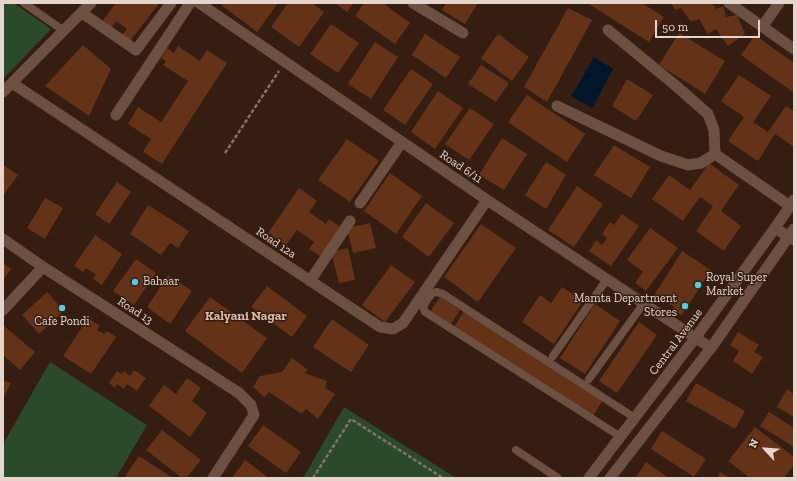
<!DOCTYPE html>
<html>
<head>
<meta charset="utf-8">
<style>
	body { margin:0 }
	#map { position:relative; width:797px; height:481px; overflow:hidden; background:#351d11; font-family:"Zilla Slab",serif }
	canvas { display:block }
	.frame { position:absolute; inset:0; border:4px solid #e6d5cd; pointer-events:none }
	.north { position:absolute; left:745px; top:429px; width:40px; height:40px; -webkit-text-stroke:3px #351d11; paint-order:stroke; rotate:296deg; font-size:11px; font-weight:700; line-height:16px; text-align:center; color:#e6d5cd }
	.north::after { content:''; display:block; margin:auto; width:14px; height:18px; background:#e6d5cd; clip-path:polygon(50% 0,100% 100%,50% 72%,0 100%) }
	.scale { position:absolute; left:655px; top:20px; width:105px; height:18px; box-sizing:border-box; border:2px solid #e6d5cd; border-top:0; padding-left:5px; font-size:12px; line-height:14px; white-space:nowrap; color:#e6d5cd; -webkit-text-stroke:3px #351d11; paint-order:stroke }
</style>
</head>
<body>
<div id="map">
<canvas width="797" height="481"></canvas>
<div class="frame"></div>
<div class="north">N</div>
<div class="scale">50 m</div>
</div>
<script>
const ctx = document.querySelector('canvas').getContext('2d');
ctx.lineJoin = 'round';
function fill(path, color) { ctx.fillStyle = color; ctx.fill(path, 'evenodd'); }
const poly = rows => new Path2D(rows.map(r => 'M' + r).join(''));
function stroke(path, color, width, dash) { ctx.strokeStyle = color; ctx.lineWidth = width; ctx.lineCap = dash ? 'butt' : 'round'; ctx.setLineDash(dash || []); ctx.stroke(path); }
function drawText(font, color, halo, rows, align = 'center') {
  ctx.font = font + ' "Zilla Slab",serif'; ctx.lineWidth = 3; ctx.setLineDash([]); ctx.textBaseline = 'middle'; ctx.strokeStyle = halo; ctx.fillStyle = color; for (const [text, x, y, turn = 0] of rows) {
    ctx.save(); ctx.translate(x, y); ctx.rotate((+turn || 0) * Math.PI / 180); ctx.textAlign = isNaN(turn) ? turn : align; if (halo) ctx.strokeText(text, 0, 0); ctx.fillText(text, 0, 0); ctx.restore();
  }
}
fill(poly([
	[3,3,14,3,51,29,3,79],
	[50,362,147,425,116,478,3,478,3,444],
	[344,407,456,478,303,478]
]), '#2b4a29');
fill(poly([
	[594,57,613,69,592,108,570,95,573,94]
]), '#01162a');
fill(poly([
	[116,3,156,3,158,5,130,41,122,35,127,29,116,21,110,30,101,23],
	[219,3,278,3,257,32],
	[288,3,312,3,324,12,299,47,271,27],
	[335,3,354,3,347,12],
	[364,3,383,3,410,23,395,44,355,16],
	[446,3,478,3,465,24,442,10],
	[587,3,642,3,664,17,649,42],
	[671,3,712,3,716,9,723,6,726,17,737,15,745,34,728,46,716,29,708,34,699,19,691,22,681,8,675,10],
	[568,8,592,20,547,102,524,87],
	[331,24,359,43,338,73,310,54],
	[679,33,725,61,705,94,659,65],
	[425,34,460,57,446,78,412,55],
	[498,34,529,57,512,81,481,58],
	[755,35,794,63,794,93,741,55],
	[375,42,398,57,371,99,348,84],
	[83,45,111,69,89,116,45,86],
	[178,46,200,61,207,50,227,63,162,164,143,152,151,139,128,124,138,107,161,122,188,81,163,65,166,61,161,58,167,48,174,53],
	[481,65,509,83,496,102,468,84],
	[411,69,433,84,405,125,383,110],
	[739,75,771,96,753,122,768,132,786,106,794,112,794,147,775,134,758,161,728,141,744,117,721,101],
	[627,79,653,95,636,121,612,106],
	[438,91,463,108,435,149,411,132],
	[527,95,585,134,567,162,508,122],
	[470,108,494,124,469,160,445,144],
	[502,138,527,154,504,190,479,175],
	[347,139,379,161,350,202,318,180],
	[614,145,650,167,631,198,594,175],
	[546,162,566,175,546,209,525,195],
	[709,163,739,185,721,211,741,226,724,251,696,231,713,206,700,197,683,221,652,199,669,175,690,190],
	[3,165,18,175,3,196],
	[390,173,422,196,396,234,364,211],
	[117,182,131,192,109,224,95,214],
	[577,186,603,204,574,247,548,230],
	[299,188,317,201,309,212,326,224,329,219,341,227,320,256,309,249,314,242,297,230,286,245,268,233],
	[45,198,63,208,45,239,27,228],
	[426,203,454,223,429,257,402,237],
	[148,205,189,231,178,248,170,243,161,255,130,234],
	[622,214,639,226,611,266,589,251,596,240,602,245,607,238,602,234,610,222,614,225],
	[370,223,376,248,353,253,347,228],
	[481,224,516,248,478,302,444,277],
	[650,228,678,248,646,291,635,283,643,272,627,260],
	[95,235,122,254,102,285,93,279,96,275,86,268,83,272,74,266],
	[348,248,355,280,339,283,331,252],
	[682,251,711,270,682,315,672,309,674,307,665,301,664,304,653,297],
	[136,259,156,273,134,305,113,291],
	[3,263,11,269,3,280],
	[391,265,415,282,385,322,362,305],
	[168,275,192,291,170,324,147,307],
	[267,286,307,316,292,337,251,307],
	[562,287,583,301,554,344,522,322,540,295,551,303],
	[47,292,64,311,39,334,22,315],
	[210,297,267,338,242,373,185,331],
	[440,297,460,310,451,324,430,312],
	[595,304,620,321,585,374,560,358],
	[464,311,603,400,593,416,454,327],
	[88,318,100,326,97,330,104,334,107,331,116,337,91,374,63,356],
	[332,319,369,345,351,372,313,347],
	[639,322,657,335,617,393,599,381],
	[3,325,35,352,20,370,3,355],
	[738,332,759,345,754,352,763,357,752,374,733,361,739,351,730,345],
	[292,358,308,370,304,373,327,381,325,388,335,394,318,419,306,409,302,414,269,392,264,397,253,387,260,376,282,372],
	[134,370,146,378,137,391,127,384,124,389,117,384,115,388,109,383,117,371,122,374,124,371,130,376],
	[187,378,201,388,192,401,207,413,190,437,149,406,164,385,176,394],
	[3,380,11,383,3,399],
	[696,383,745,411,735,429,686,401],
	[787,389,794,394,794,417,777,407],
	[769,412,794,428,794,447,760,426],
	[263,425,301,452,286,473,248,446],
	[755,427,794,457,794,465,784,478,750,478,728,461],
	[162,430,201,460,186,478,182,478,146,450],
	[662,431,706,459,694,477,651,449],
	[139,456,173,478,124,478],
	[245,460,269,478,232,478],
	[646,462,669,478,638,478,636,477],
	[720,472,731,478,717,478]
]), '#643217');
stroke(poly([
	[225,153,279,71],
	[313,478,351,419,443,478]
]), '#857166', 2.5, [4, 2]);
stroke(poly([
	[24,3,64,31],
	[553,356,607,279],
	[589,379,644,303],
	[621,437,425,312,423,307,426,301,432,293,437,292,443,294,635,418],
	[516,450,558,478]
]), '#6c5042', 8);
stroke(poly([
	[199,3,487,200,711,348],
	[413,3,463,33],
	[729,3,794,49],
	[82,13,136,50,171,3],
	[762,27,779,3],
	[608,30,675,85,708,114,714,130,715,154],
	[12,83,380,327,393,329,403,323,487,200],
	[3,92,91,3],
	[557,106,661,156,688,165,701,163,715,154],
	[116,115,190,3],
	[715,154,790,206],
	[360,203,402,142],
	[775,228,794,240],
	[3,239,43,267,239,393,251,405,254,415,213,478],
	[310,281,350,221],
	[3,310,43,267]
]), '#6c5042', 11);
stroke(poly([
	[589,478,696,337,775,228,794,200],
	[610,478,711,348,794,229]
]), '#6c5042', 11);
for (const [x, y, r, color] of [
	[135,282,4,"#58c9e3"],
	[698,285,4,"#58c9e3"],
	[685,306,4,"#58c9e3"],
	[62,308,4,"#58c9e3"]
]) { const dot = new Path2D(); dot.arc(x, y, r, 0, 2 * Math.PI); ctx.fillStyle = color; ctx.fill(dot); stroke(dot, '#351d11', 1.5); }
drawText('12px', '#e6d5cd', '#351d11', [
	["Road 6/11",461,167,34],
	["Road 12a",276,243,34],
	["Road 13",135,311,33],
	["Central Avenue",676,342,-53]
]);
drawText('12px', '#e6d5cd', '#351d11', [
	["Royal Super",706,278],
	["Market",706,292],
	["Bahaar",143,282],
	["Mamta Department",677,299,"right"],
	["Stores",677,313,"right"],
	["Cafe Pondi",62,322,"center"]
], 'left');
drawText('bold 13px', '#dcbbab', '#351d11', [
	["Kalyani Nagar",246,316]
]);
</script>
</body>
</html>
